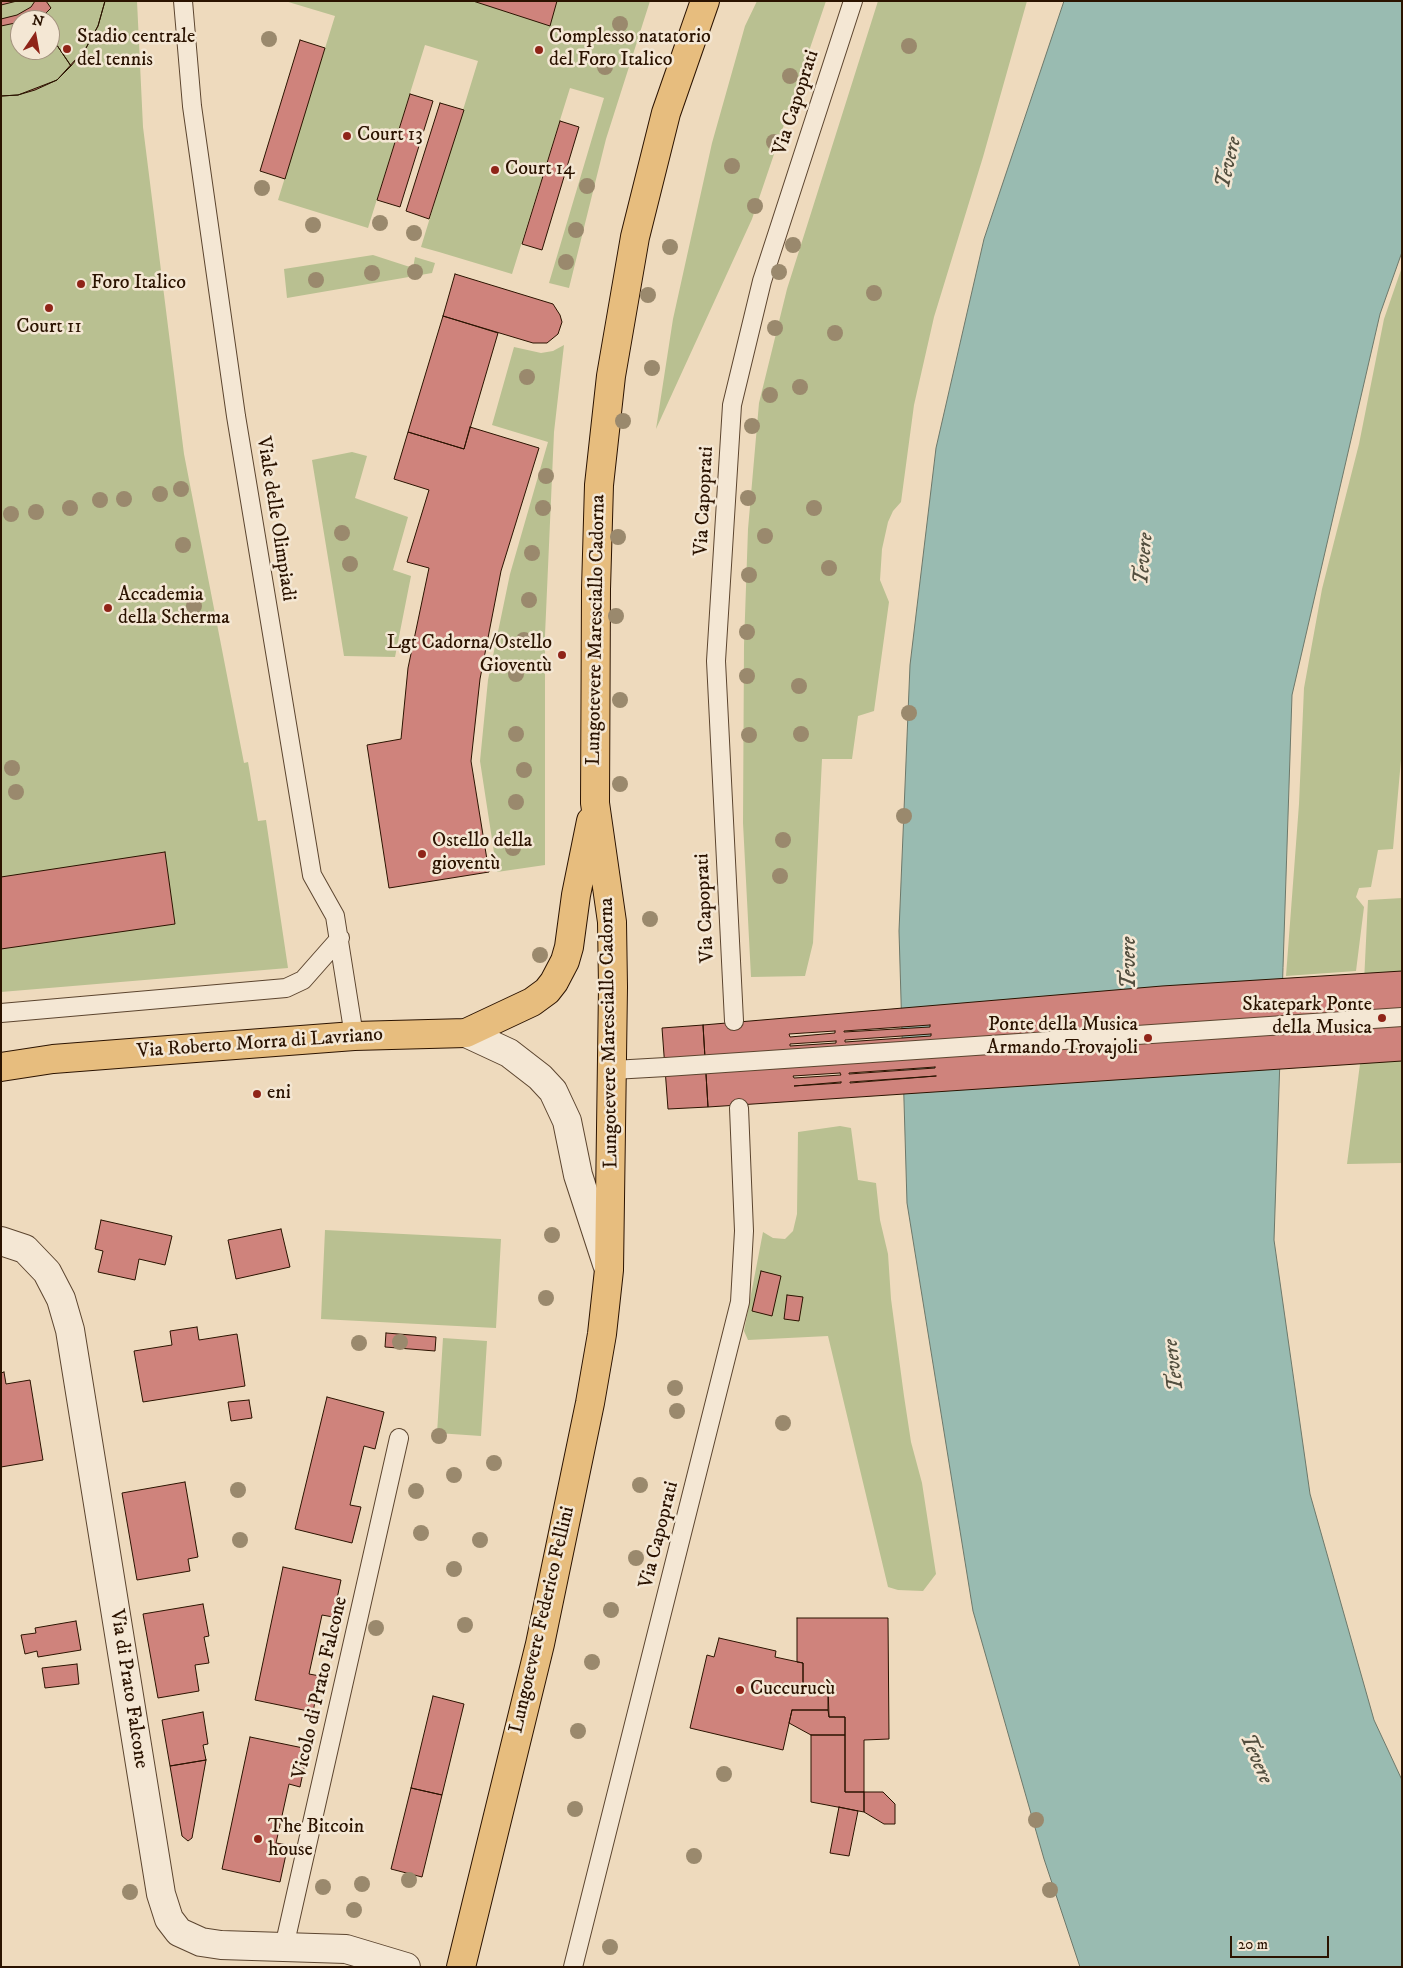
<!DOCTYPE html>
<html>
<head>
<meta charset="utf-8">
<style>
	body { margin:0 }
	#map { position:relative; width:1403px; height:1968px; overflow:hidden; background:#eedabd; font-family:"IM FELL DW Pica",serif }
	canvas { display:block }
	.frame { position:absolute; inset:0; border:2px solid #2b1300; pointer-events:none }
	.north { position:absolute; left:10px; top:10px; width:50px; height:50px; box-sizing:border-box; background:#f4e7d4; border:1px solid #a4927f; border-radius:50%; rotate:12deg; font-size:14px; font-weight:700; line-height:20px; text-align:center; color:#2b1300 }
	.north::after { content:''; display:block; margin:auto; width:18px; height:22px; background:#8f2418; clip-path:polygon(50% 0,100% 100%,50% 72%,0 100%) }
	.scale { position:absolute; left:1230px; top:1936px; width:99px; height:22px; box-sizing:border-box; border:2px solid #2b1300; border-top:0; padding-left:6px; font-size:15px; line-height:18px; white-space:nowrap; color:#2b1300; -webkit-text-stroke:4px #f4e7d4; paint-order:stroke }
</style>
</head>
<body>
<div id="map">
<canvas width="1403" height="1968"></canvas>
<div class="frame"></div>
<div class="north">N</div>
<div class="scale">20 m</div>
</div>
<script>
const ctx = document.querySelector('canvas').getContext('2d');
ctx.lineJoin = 'round';
function fill(path, color) { ctx.fillStyle = color; ctx.fill(path, 'evenodd'); }
const poly = rows => new Path2D(rows.map(r => 'M' + r).join(''));
function stroke(path, color, width, dash) { ctx.strokeStyle = color; ctx.lineWidth = width; ctx.lineCap = dash ? 'butt' : 'round'; ctx.setLineDash(dash || []); ctx.stroke(path); }
function drawText(font, color, halo, rows, align = 'center') {
  ctx.font = font + ' "IM FELL DW Pica",serif'; ctx.lineWidth = 5; ctx.setLineDash([]); ctx.textBaseline = 'middle'; ctx.strokeStyle = halo; ctx.fillStyle = color; for (const [text, x, y, turn = 0] of rows) {
    ctx.save(); ctx.translate(x, y); ctx.rotate((+turn || 0) * Math.PI / 180); ctx.textAlign = isNaN(turn) ? turn : align; if (halo) ctx.strokeText(text, 0, 0); ctx.fillText(text, 0, 0); ctx.restore();
  }
}
fill(poly([
	[1,1,137,1,143,127,184,454,244,763,248,762,258,821,266,820,288,968,1,992],
	[20,20,50,20,50,50,20,50],
	[285,1,650,1,606,139,569,288,549,283,604,98,570,88,512,274,439,252,421,247,478,61,425,45,368,228,278,200,335,16],
	[757,1,826,1,752,219,656,429,673,319,712,143,745,26],
	[878,1,1027,1,983,157,934,317,914,405,901,502,893,511,888,522,882,549,880,580,889,602,874,711,858,716,852,759,822,759,813,943,805,976,751,977,743,823,744,645,748,529,759,403,787,289],
	[373,255,413,268,415,257,435,263,432,273,287,298,284,269],
	[1402,267,1402,749,1393,849,1378,850,1371,887,1359,888,1356,897,1364,907,1356,971,1286,976,1299,804,1304,688,1322,589,1359,444,1384,319],
	[564,345,554,432,545,635,545,865,497,872,480,761,488,680,510,574,548,442,492,425,514,347,541,353,553,351],
	[352,452,367,456,355,498,408,517,393,570,411,576,395,657,344,656,312,460],
	[1402,898,1402,1163,1347,1164,1360,1064,1368,900],
	[840,1126,851,1128,858,1180,876,1183,880,1220,888,1254,891,1299,904,1396,911,1442,922,1483,936,1574,923,1591,898,1590,888,1587,828,1336,748,1340,744,1331,763,1232,773,1238,785,1239,793,1231,797,1214,798,1132],
	[325,1230,501,1239,496,1328,321,1319],
	[443,1338,487,1341,481,1436,437,1433]
]), '#b9c091');
const water = poly([
	[1064,1,1402,1,1402,252,1380,314,1292,695,1274,1240,1310,1494,1374,1720,1402,1780,1402,1967,1080,1967,1044,1859,973,1611,907,1203,899,931,910,665,936,448,984,239,1064,1]
]);
fill(water, '#99bbb1');
stroke(water, '#6d786a', 1);
const building = poly([
	[1,1,105,1,98,26,86,48,57,80,18,95,1,96,1,1],
	[20,20,50,20,50,50,20,50,20,20],
	[17,1,35,1,31,7,17,15,1,19,1,5,17,1],
	[46,1,105,1,98,26,86,48,71,66,50,35,50,20,40,20,35,13,38,11,42,17,51,8,46,1],
	[473,1,557,1,550,26,473,1],
	[35,13,40,20,24,20,26,19,35,13],
	[20,22,20,50,50,50,50,35,71,66,57,80,35,90,18,95,1,96,1,26,20,22],
	[300,40,325,48,285,179,260,171,300,40],
	[410,94,433,101,400,207,377,200,410,94],
	[440,103,464,110,429,219,406,211,440,103],
	[560,121,579,127,542,250,522,244,560,121],
	[455,274,553,304,560,315,562,322,558,334,547,343,533,343,443,316,455,274],
	[443,316,498,333,464,449,408,432,443,316],
	[470,427,539,448,501,571,480,679,471,761,489,872,389,888,367,745,401,739,408,668,429,568,407,562,429,490,394,479,408,432,464,449,470,427],
	[165,852,175,924,1,949,1,877,165,852],
	[1402,971,1402,1061,708,1107,703,1025,1162,986,1402,971],
	[930,1025,930,1027,844,1032,844,1031,930,1025],
	[835,1031,835,1033,790,1037,789,1034,835,1031],
	[931,1034,931,1036,845,1042,845,1040,931,1034],
	[836,1041,836,1043,790,1046,790,1044,836,1041],
	[935,1067,935,1068,849,1074,849,1073,935,1067],
	[840,1073,841,1075,794,1078,793,1076,840,1073],
	[936,1076,850,1083,850,1082,936,1076],
	[841,1082,841,1083,794,1086,841,1082],
	[703,1025,708,1107,668,1109,662,1028,703,1025],
	[101,1220,172,1236,165,1265,139,1259,135,1280,98,1272,103,1251,95,1249,101,1220],
	[281,1229,290,1267,236,1279,228,1240,281,1229],
	[761,1271,781,1276,772,1316,752,1311,761,1271],
	[787,1295,803,1297,799,1321,784,1319,787,1295],
	[197,1327,199,1340,237,1334,245,1386,143,1402,134,1351,172,1345,170,1331,197,1327],
	[386,1333,436,1337,435,1351,385,1347,386,1333],
	[4,1372,6,1384,30,1380,43,1460,1,1467,1,1373,4,1372],
	[327,1397,384,1412,375,1449,364,1446,350,1505,361,1507,352,1543,295,1529,327,1397],
	[249,1400,252,1418,231,1421,228,1402,249,1400],
	[185,1482,198,1557,188,1559,190,1571,137,1580,122,1493,185,1482],
	[283,1567,341,1580,333,1617,322,1615,309,1674,320,1676,313,1712,255,1700,283,1567],
	[203,1604,209,1636,204,1637,209,1663,195,1665,199,1691,158,1698,143,1614,203,1604],
	[797,1618,888,1618,889,1739,864,1740,864,1792,845,1792,845,1717,829,1717,828,1686,803,1686,803,1663,797,1662,797,1618],
	[76,1621,81,1650,38,1657,37,1651,25,1654,21,1635,36,1633,35,1628,76,1621],
	[719,1638,776,1651,775,1657,803,1663,803,1686,828,1686,828,1710,792,1710,783,1750,690,1728,707,1655,714,1657,719,1638],
	[77,1664,79,1684,45,1688,42,1668,77,1664],
	[433,1696,464,1704,442,1795,411,1788,433,1696],
	[792,1710,828,1710,829,1717,845,1717,845,1735,811,1735,789,1723,792,1710],
	[203,1712,208,1744,203,1745,206,1760,170,1766,162,1720,203,1712],
	[811,1735,845,1735,845,1792,864,1792,864,1812,811,1802,811,1735],
	[250,1737,308,1749,300,1787,289,1784,276,1843,288,1845,280,1882,222,1869,250,1737],
	[206,1760,192,1838,188,1841,182,1836,170,1766,206,1760],
	[411,1788,442,1795,422,1877,391,1869,411,1788],
	[864,1792,883,1792,895,1804,895,1824,884,1824,864,1812,864,1792],
	[839,1807,858,1811,849,1856,830,1853,839,1807]
]);
fill(building, '#cf837c');
stroke(building, '#2b1300', 1);
const service = poly([
	[183,1,192,106,236,416,312,875,335,916,354,1036],
	[1,1013,286,988,303,980,340,938],
	[734,1021,716,661,732,405,762,281,853,1],
	[613,1070,666,1067],
	[284,1947,399,1438],
	[573,1967,740,1302,744,1231,739,1108]
]);
const minor = poly([
	[466,1033,509,1053,540,1077,553,1091,567,1121,578,1175,607,1264],
	[1,1241,25,1249,47,1272,61,1299,70,1330,161,1894,169,1919,179,1932,201,1942,221,1945,346,1949,406,1967]
]);
const primary = poly([
	[1,1067,53,1059,169,1050,354,1036,466,1033,532,1002,547,991,554,982,565,961,569,947,576,895,591,821],
	[461,1967,540,1644,590,1403,602,1334,609,1270,613,987,612,922,595,803,596,589,599,485,611,376,635,237,666,113,705,1]
]);
stroke(service, '#5c452f', 20);
stroke(minor, '#5c452f', 30);
stroke(primary, '#2b1300', 30);
stroke(service, '#f4e7d4', 18);
stroke(minor, '#f4e7d4', 28);
stroke(primary, '#e7bd7e', 28);
const serviceBridge = poly([
	[666,1067,1402,1017]
]);
stroke(serviceBridge, '#5c452f', 20, []);
stroke(serviceBridge, '#f4e7d4', 18);
ctx.fillStyle = '#9a896d';
for (const [x, y] of [
	[620,24],
	[269,39],
	[909,46],
	[605,67],
	[790,76],
	[774,142],
	[732,166],
	[587,186],
	[262,188],
	[755,206],
	[380,223],
	[313,225],
	[576,230],
	[414,233],
	[793,245],
	[670,247],
	[566,262],
	[415,272],
	[779,272],
	[372,273],
	[316,280],
	[874,293],
	[648,295],
	[775,328],
	[835,333],
	[652,368],
	[527,377],
	[800,387],
	[770,395],
	[623,421],
	[752,426],
	[546,476],
	[181,489],
	[160,494],
	[748,498],
	[124,499],
	[100,500],
	[70,508],
	[543,508],
	[814,508],
	[36,512],
	[11,514],
	[342,533],
	[765,536],
	[618,537],
	[183,545],
	[532,553],
	[350,564],
	[829,568],
	[749,575],
	[529,600],
	[194,606],
	[616,616],
	[747,632],
	[524,640],
	[516,674],
	[747,676],
	[799,686],
	[620,700],
	[909,713],
	[516,734],
	[801,734],
	[749,735],
	[12,768],
	[524,770],
	[620,784],
	[16,792],
	[516,802],
	[904,816],
	[783,840],
	[513,848],
	[780,876],
	[650,919],
	[540,955],
	[552,1235],
	[546,1298],
	[400,1342],
	[359,1343],
	[675,1388],
	[677,1411],
	[783,1423],
	[439,1436],
	[494,1463],
	[454,1475],
	[640,1485],
	[238,1490],
	[416,1491],
	[421,1533],
	[240,1540],
	[480,1540],
	[636,1558],
	[454,1569],
	[611,1610],
	[465,1625],
	[376,1628],
	[592,1662],
	[578,1731],
	[724,1774],
	[575,1809],
	[1036,1820],
	[694,1856],
	[409,1880],
	[362,1884],
	[323,1887],
	[1050,1890],
	[130,1892],
	[354,1910],
	[610,1947]
]) { ctx.beginPath(); ctx.arc(x, y, 8, 0, 2 * Math.PI); ctx.fill(); }
for (const [x, y, r, color] of [
	[67,49,5,"#8f2418"],
	[539,50,5,"#8f2418"],
	[347,136,5,"#8f2418"],
	[495,170,5,"#8f2418"],
	[81,284,5,"#8f2418"],
	[49,308,5,"#8f2418"],
	[108,608,5,"#8f2418"],
	[562,655,5,"#8f2418"],
	[422,854,5,"#8f2418"],
	[1382,1018,5,"#8f2418"],
	[1148,1038,5,"#8f2418"],
	[257,1094,5,"#8f2418"],
	[740,1690,5,"#8f2418"],
	[258,1839,5,"#8f2418"]
]) { const dot = new Path2D(); dot.arc(x, y, r, 0, 2 * Math.PI); ctx.fillStyle = color; ctx.fill(dot); stroke(dot, '#f4e7d4', 2); }
drawText('20px', '#2b1300', '#f4e7d4', [
	["Stadio centrale",77,38],
	["del tennis",77,61],
	["Complesso natatorio",549,38],
	["del Foro Italico",549,61],
	["Court 13",357,136],
	["Court 14",505,170],
	["Foro Italico",91,284],
	["Court 11",49,328,"center"],
	["Accademia",118,596],
	["della Scherma",118,619],
	["Lgt Cadorna/Ostello",552,644,"right"],
	["Gioventù",552,667,"right"],
	["Ostello della",432,842],
	["gioventù",432,865],
	["Skatepark Ponte",1372,1006,"right"],
	["della Musica",1372,1029,"right"],
	["Ponte della Musica",1138,1026,"right"],
	["Armando Trovajoli",1138,1049,"right"],
	["eni",267,1094],
	["Cuccurucù",750,1690],
	["The Bitcoin",268,1828],
	["house",268,1851]
], 'left');
drawText('20px', '#2b1300', '#f4e7d4', [
	["Via Capoprati",797,103,-72],
	["Via Capoprati",705,501,-87],
	["Viale delle Olimpiadi",275,519,81],
	["Lungotevere Maresciallo Cadorna",597,630,-89],
	["Via Capoprati",706,908,-93],
	["Lungotevere Maresciallo Cadorna",610,1033,-91],
	["Via Roberto Morra di Lavriano",260,1044,-4],
	["Via Capoprati",660,1535,-76],
	["Lungotevere Federico Fellini",543,1620,-77],
	["Vicolo di Prato Falcone",321,1688,-77],
	["Via di Prato Falcone",128,1689,81]
]);
drawText('italic 21px', '#524e3e', '#f4e7d4', [
	["Tevere",1230,163,-77],
	["Tevere",1145,559,-85],
	["Tevere",1131,963,-90],
	["Tevere",1175,1365,-97],
	["Tevere",1255,1759,66]
]);
</script>
</body>
</html>
